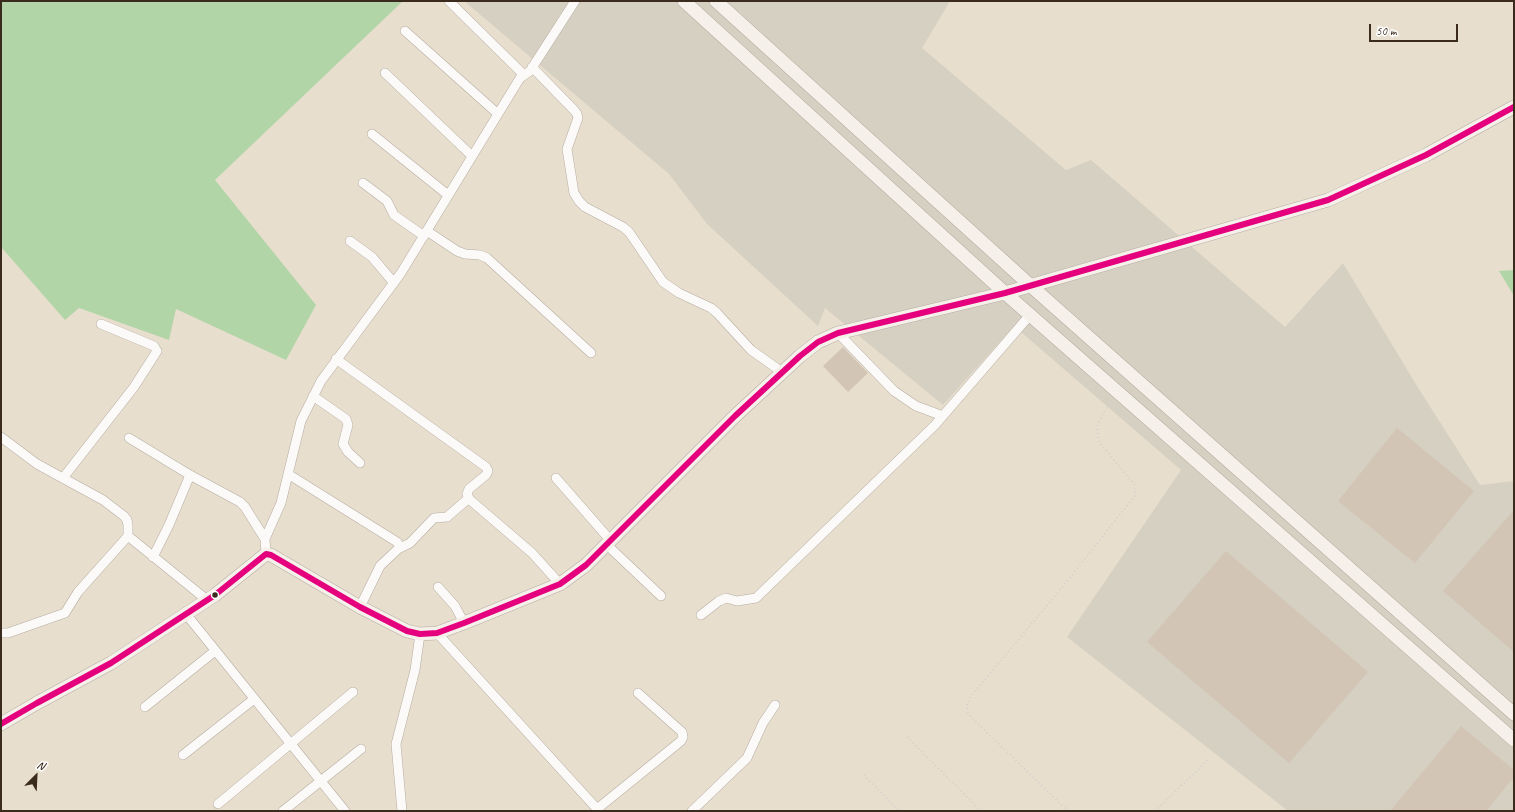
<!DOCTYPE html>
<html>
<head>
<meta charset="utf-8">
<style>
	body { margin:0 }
	#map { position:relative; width:1515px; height:812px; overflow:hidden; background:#e8dece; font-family:Caveat,sans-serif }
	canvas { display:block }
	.frame { position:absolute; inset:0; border:2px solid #3b2a1e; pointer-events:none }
	.north { position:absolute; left:16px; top:756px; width:40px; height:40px; -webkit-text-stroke:3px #fff; paint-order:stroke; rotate:24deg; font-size:11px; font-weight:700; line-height:16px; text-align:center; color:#3b2a1e }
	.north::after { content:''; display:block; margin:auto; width:14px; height:18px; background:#3b2a1e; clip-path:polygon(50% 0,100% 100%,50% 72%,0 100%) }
	.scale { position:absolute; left:1369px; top:24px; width:89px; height:18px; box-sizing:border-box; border:2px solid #3b2a1e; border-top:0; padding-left:5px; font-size:12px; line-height:14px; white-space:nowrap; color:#3b2a1e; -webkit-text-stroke:3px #fff; paint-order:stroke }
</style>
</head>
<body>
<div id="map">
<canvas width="1515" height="812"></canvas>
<div class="frame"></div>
<div class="north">N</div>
<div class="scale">50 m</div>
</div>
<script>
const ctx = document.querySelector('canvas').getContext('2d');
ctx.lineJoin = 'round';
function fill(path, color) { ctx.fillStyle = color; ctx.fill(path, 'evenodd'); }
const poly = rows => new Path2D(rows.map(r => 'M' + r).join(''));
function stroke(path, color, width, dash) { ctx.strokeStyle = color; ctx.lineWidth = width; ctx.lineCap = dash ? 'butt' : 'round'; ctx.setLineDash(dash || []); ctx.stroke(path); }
fill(poly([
	[464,1,950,1,922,48,1066,170,1091,160,1285,327,1343,263,1417,386,1480,485,1514,481,1514,811,1288,811,1067,637,1181,470,1014,326,943,405,825,308,818,326,707,224,669,174]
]), '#d6d0c2');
fill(poly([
	[3,1,403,1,215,180,316,305,286,360,176,309,169,340,79,308,65,320,1,247,1,4],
	[1514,270,1514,296,1499,271]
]), '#b2d5a8');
fill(poly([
	[843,347,868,373,848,392,823,366],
	[1397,428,1474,491,1415,563,1338,501],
	[1514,510,1514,652,1443,591],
	[1226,551,1368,672,1289,763,1147,642],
	[1461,726,1514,770,1514,777,1486,811,1390,811]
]), '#d2c5b6');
const street = poly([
	[449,1,524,75],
	[405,31,498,114],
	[532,67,574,110,577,114,578,118,567,149,574,193,579,201,585,207,623,227,629,232,663,282,679,293,711,308,717,313,751,350,782,372],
	[385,73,472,156],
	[372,134,448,195],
	[363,183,387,201,394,215,424,236],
	[427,231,457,251,465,254,480,255,487,258,591,353],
	[350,241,372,257,394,283],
	[838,333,894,391,916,406,943,416],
	[336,359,486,467,488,471,486,475,469,489,467,494,469,499,532,553,560,584],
	[313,396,346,419,348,425,343,444,348,452,360,463],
	[1,437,37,464,103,500,124,516,127,520,128,525,128,536,207,600],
	[129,438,190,475,240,502,245,507,265,539],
	[288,474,397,542,399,545,398,549,380,566,360,607],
	[63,478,134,387,157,351,154,346,101,324],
	[556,478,611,541],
	[607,545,661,596],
	[398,549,410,543,434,518,447,517,469,498],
	[266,554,265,539,281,503,301,421,321,381,401,273,520,78,530,71,575,1],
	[153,557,169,525,190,475],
	[438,587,455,606,464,623],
	[186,614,345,811],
	[701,615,719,601,726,598,737,601,756,598,935,425,1030,315],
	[1,633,8,633,65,613,78,592,128,536],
	[437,633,599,811],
	[145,707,215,651],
	[183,755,254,699],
	[218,804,353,692],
	[597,809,681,741,683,737,682,732,638,693],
	[283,811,361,749],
	[402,811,396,744,415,670,420,634],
	[692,811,747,758,763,723,775,705]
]);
const secondary = poly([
	[684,1,1005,293,1514,740],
	[716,1,1031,286,1514,714],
	[1,724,37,703,111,663,215,595,266,554,271,555,360,607,407,631,420,634,437,633,464,623,560,584,586,565,735,416,800,356,818,342,838,333,1005,293,1328,200,1426,155,1514,107]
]);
stroke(street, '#b5aca1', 10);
stroke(secondary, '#b5aca1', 14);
stroke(poly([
	[907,737,981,811],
	[864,775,899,811],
	[1068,811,972,718,967,711,967,704,971,696,1056,595,1134,497,1136,491,1134,484,1099,442,1097,431,1099,420,1111,401],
	[1155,811,1209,759]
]), '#d4d0cb', 2, [1, 3]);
stroke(street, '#fcfaf8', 9);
stroke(secondary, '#f5f1ea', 13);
stroke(poly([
	[1,724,37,703,111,663,215,595,266,554,271,555,360,607,407,631,420,634,437,633,464,623,560,584,586,565,735,416,800,356,818,342,838,333,1005,293,1328,200,1426,155,1514,107]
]), '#e5007d', 6);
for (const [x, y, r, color] of [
	[215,595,3.5,"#3b2a1e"]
]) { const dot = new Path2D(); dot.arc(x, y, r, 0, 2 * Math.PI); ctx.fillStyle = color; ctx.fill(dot); stroke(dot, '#fff', 1.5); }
</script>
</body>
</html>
